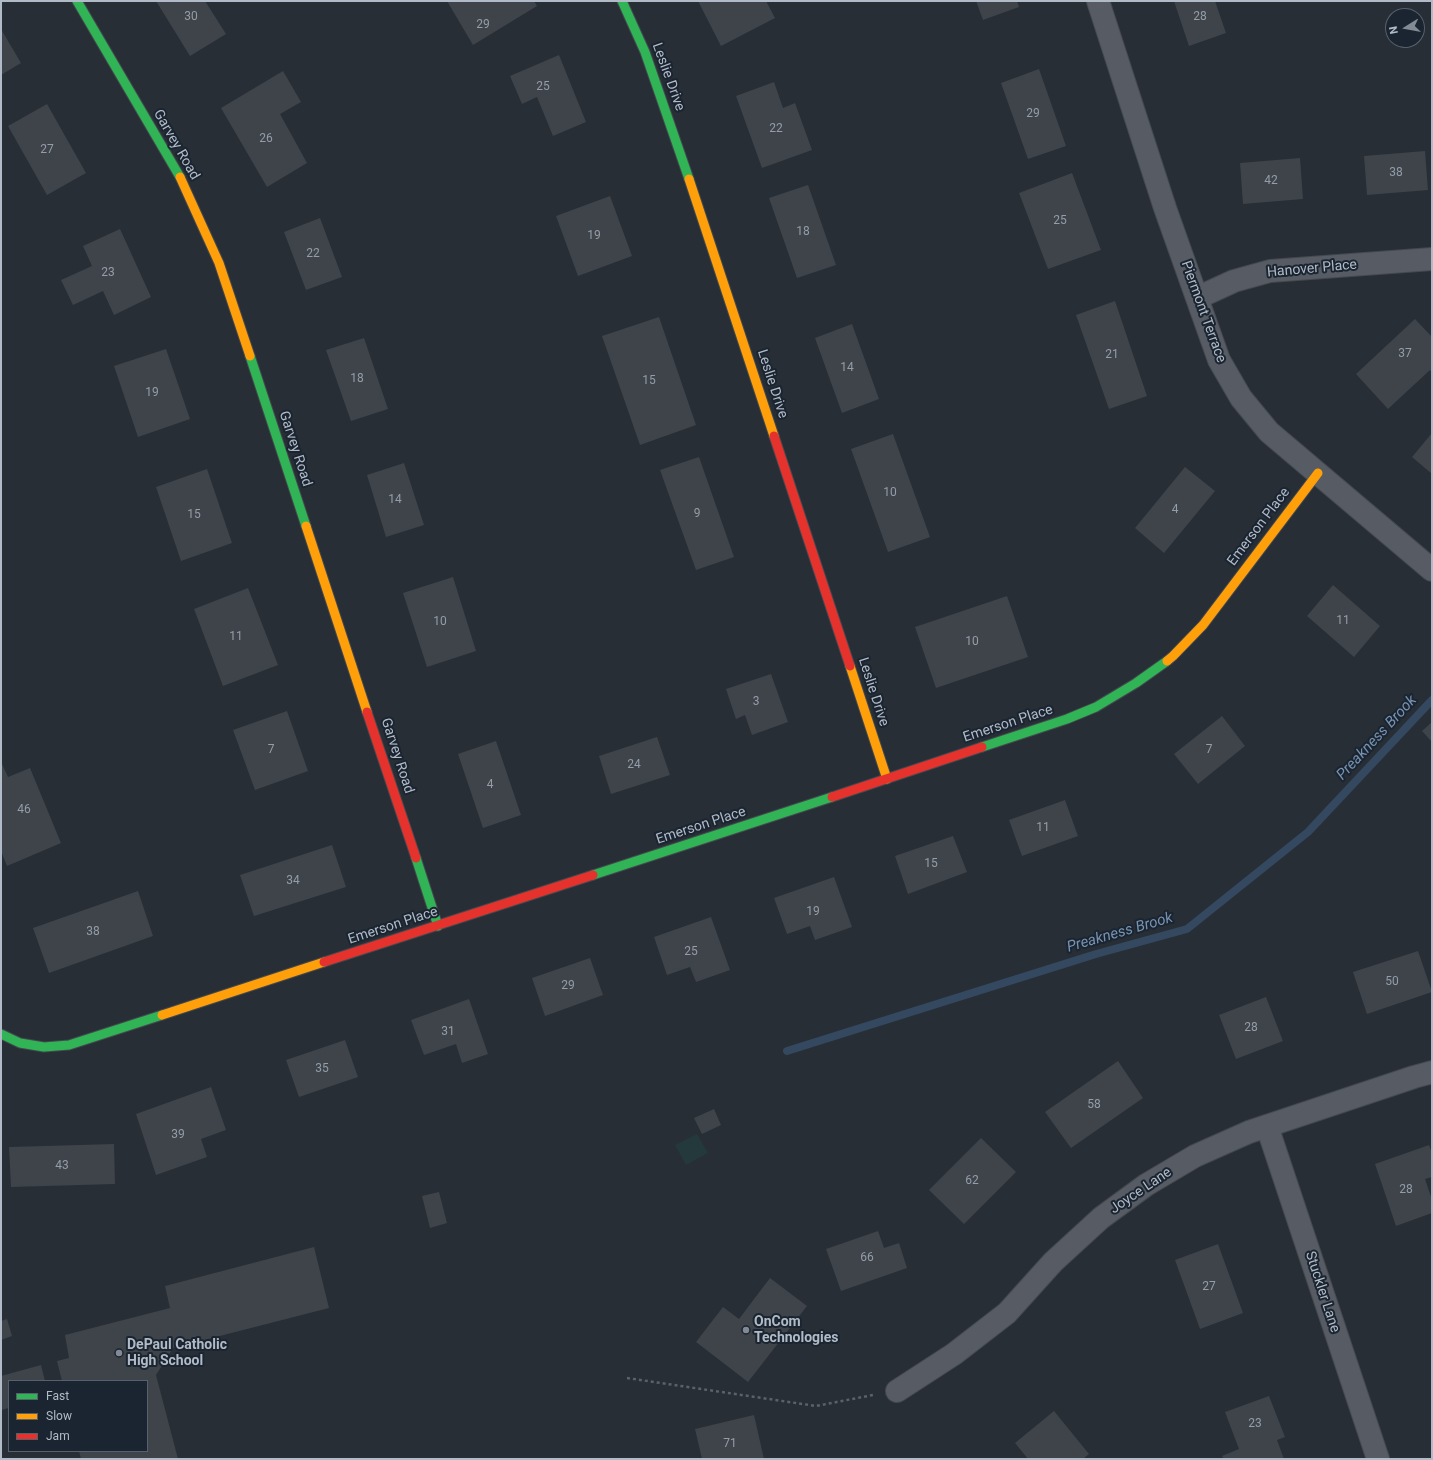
<!DOCTYPE html>
<html>
<head>
<meta charset="utf-8">
<style>
	body { margin:0 }
	#map { position:relative; width:1433px; height:1460px; overflow:hidden; background:#272e36; font-family:Roboto,sans-serif }
	canvas { display:block }
	.frame { position:absolute; inset:0; border:2px solid #b1bbc8; pointer-events:none }
	.legend { position:absolute; left:8px; top:1380px; width:140px; height:72px; box-sizing:border-box; background:#1b2531; border:1px solid #57616d; margin:0; padding:5px 7px; list-style:none; font-size:12px; color:#b1bbc8 }
	.legend li { display:flex; align-items:center; gap:8px; height:20px }
	.legend b { width:20px; border:1px solid #57616d }
	.north { position:absolute; left:1385px; top:8px; width:40px; height:40px; box-sizing:border-box; background:#1b2531; border:1px solid #57616d; border-radius:50%; rotate:259deg; font-size:11px; font-weight:700; line-height:16px; text-align:center; color:#b1bbc8 }
	.north::after { content:''; display:block; margin:auto; width:14px; height:18px; background:#818a95; clip-path:polygon(50% 0,100% 100%,50% 72%,0 100%) }
</style>
</head>
<body>
<div id="map">
<canvas width="1433" height="1460"></canvas>
<div class="frame"></div>
<ul class="legend">
<li><b style="height:5px;background:#30b455"></b>Fast</li>
<li><b style="height:5px;background:#ff9f0a"></b>Slow</li>
<li><b style="height:5px;background:#e5322d"></b>Jam</li>
</ul>
<div class="north">N</div>
</div>
<script>
const ctx = document.querySelector('canvas').getContext('2d');
ctx.lineJoin = 'round';
function fill(path, color) { ctx.fillStyle = color; ctx.fill(path, 'evenodd'); }
const poly = rows => new Path2D(rows.map(r => 'M' + r).join(''));
function stroke(path, color, width, dash) { ctx.strokeStyle = color; ctx.lineWidth = width; ctx.lineCap = dash ? 'butt' : 'round'; ctx.setLineDash(dash || []); ctx.stroke(path); }
function drawText(font, color, halo, rows, align = 'center') {
  ctx.font = font + ' Roboto,sans-serif'; ctx.lineWidth = 4; ctx.setLineDash([]); ctx.textBaseline = 'middle'; ctx.strokeStyle = halo; ctx.fillStyle = color; for (const [text, x, y, turn = 0] of rows) {
    ctx.save(); ctx.translate(x, y); ctx.rotate((+turn || 0) * Math.PI / 180); ctx.textAlign = isNaN(turn) ? turn : align; if (halo) ctx.strokeText(text, 0, 0); ctx.fillText(text, 0, 0); ctx.restore();
  }
}
fill(poly([
	[697,1134,708,1153,686,1165,675,1145]
]), '#24393c');
stroke(poly([
	[787,1051,1096,954,1187,929,1308,832,1432,700]
]), '#344860', 8);
fill(poly([
	[156,1,205,1,226,34,190,56],
	[447,1,534,1,537,6,473,45],
	[698,1,766,1,775,18,721,46],
	[976,1,1017,1,1019,7,983,20],
	[1174,1,1215,1,1226,33,1189,46],
	[1,29,21,63,1,75],
	[559,55,586,122,553,136,537,97,522,104,510,76],
	[1039,69,1066,146,1028,159,1001,83],
	[283,71,301,102,280,114,307,163,267,187,221,108],
	[774,82,783,108,795,103,812,150,762,168,736,96],
	[47,104,86,173,47,195,8,126],
	[1425,151,1428,190,1367,195,1364,156],
	[1300,158,1303,199,1243,204,1240,163],
	[1072,173,1101,250,1048,269,1019,193],
	[808,185,836,265,797,278,769,198],
	[610,196,632,256,578,276,556,216],
	[320,218,342,277,306,290,284,232],
	[120,229,151,297,114,315,103,291,73,305,61,280,92,266,83,246],
	[1115,301,1147,396,1109,409,1076,315],
	[659,317,696,425,640,445,602,336],
	[1415,319,1432,337,1432,373,1430,370,1388,409,1356,374],
	[852,324,879,399,842,413,815,338],
	[364,338,388,409,351,421,326,350],
	[166,349,190,419,138,437,114,366],
	[1432,433,1432,474,1412,457],
	[893,434,930,537,888,552,851,449],
	[699,457,734,557,696,570,660,470],
	[404,463,424,525,386,537,367,475],
	[1185,467,1215,491,1164,553,1135,528],
	[207,469,232,543,181,561,156,487],
	[453,577,476,651,427,667,403,593],
	[1333,585,1380,626,1354,657,1307,616],
	[248,588,278,665,223,686,194,609],
	[1007,596,1028,657,936,688,915,627],
	[771,674,788,722,752,735,745,715,736,719,726,689],
	[287,711,308,771,255,790,233,730],
	[1222,716,1245,746,1198,784,1174,754],
	[1432,722,1432,742,1422,731],
	[657,737,670,775,611,794,599,756],
	[496,741,521,815,483,828,458,754],
	[2,764,8,777,30,768,61,843,7,866,1,851,1,765],
	[1065,800,1078,836,1022,856,1009,820],
	[953,836,967,872,908,894,895,856],
	[332,845,346,887,254,916,240,875],
	[834,877,852,927,815,940,810,926,787,934,774,898],
	[138,891,153,936,49,973,33,928],
	[711,917,730,970,696,982,690,967,667,975,654,937],
	[1418,951,1432,992,1367,1014,1353,972],
	[590,958,603,995,545,1016,532,978],
	[1266,997,1283,1041,1236,1059,1219,1015],
	[469,999,488,1054,462,1063,456,1044,424,1055,411,1020],
	[345,1040,358,1077,299,1097,286,1060],
	[1118,1061,1143,1098,1071,1148,1045,1112],
	[211,1087,226,1130,201,1139,207,1157,156,1175,136,1114],
	[714,1109,721,1125,702,1134,694,1118],
	[981,1138,1016,1172,964,1224,929,1190],
	[114,1144,115,1184,11,1187,9,1147],
	[1429,1145,1432,1153,1432,1177,1425,1179,1432,1200,1432,1213,1396,1226,1375,1164],
	[439,1192,447,1223,430,1228,422,1196],
	[878,1231,884,1248,899,1243,907,1268,841,1291,826,1249],
	[1218,1244,1243,1313,1200,1329,1175,1260],
	[314,1247,329,1308,173,1348,156,1375,178,1459,81,1459,79,1451,147,1451,147,1381,62,1381,57,1361,69,1358,65,1335,170,1308,165,1286],
	[770,1278,807,1306,748,1382,696,1342,723,1307,739,1319],
	[7,1319,12,1336,1,1340,1,1321],
	[41,1365,45,1381,9,1381,9,1408,1,1410,1,1376],
	[1269,1396,1285,1437,1277,1440,1284,1459,1224,1459,1222,1456,1239,1449,1225,1412],
	[1054,1411,1089,1454,1083,1459,1028,1459,1015,1443],
	[754,1415,764,1459,702,1459,695,1429]
]), '#3e444a');
const street = poly([
	[1098,1,1165,208,1219,360,1241,398,1269,432,1432,570],
	[1197,298,1234,281,1270,271,1432,259],
	[1267,1126,1378,1459],
	[897,1391,954,1354,1007,1313,1053,1262,1101,1218,1146,1185,1195,1156,1249,1132,1414,1077,1432,1072]
]);
const fast = poly([
	[77,1,180,177],
	[622,1,645,52,689,179],
	[250,356,306,526],
	[982,747,1067,719,1096,707,1136,683,1167,661],
	[416,858,438,926],
	[593,875,832,797],
	[1,1034,20,1043,44,1047,69,1045,162,1015]
]);
const slow = poly([
	[180,177,219,263,250,356],
	[689,179,774,436],
	[306,526,367,712],
	[1167,661,1173,656,1203,625,1318,473],
	[850,666,887,779],
	[162,1015,324,962]
]);
const jam = poly([
	[774,436,850,666],
	[367,712,416,858],
	[832,797,982,747],
	[324,962,593,875]
]);
stroke(street, '#44494f', 24);
stroke(fast, '#44494f', 11);
stroke(slow, '#44494f', 11);
stroke(jam, '#44494f', 11);
stroke(poly([
	[627,1378,816,1406,873,1395]
]), '#5b6167', 2.5, [3, 3]);
stroke(street, '#575c64', 22);
stroke(fast, '#30b455', 9);
stroke(slow, '#ff9f0a', 9);
stroke(jam, '#e5322d', 9);
for (const [x, y, r, color] of [
	[746,1330,4,"#818a95"],
	[119,1353,4,"#818a95"]
]) { const dot = new Path2D(); dot.arc(x, y, r, 0, 2 * Math.PI); ctx.fillStyle = color; ctx.fill(dot); stroke(dot, '#1b2531', 1.5); }
drawText('12px', '#949da8', null, [
	["30",191,17],
	["28",1200,17],
	["29",483,25],
	["25",543,87],
	["29",1033,114],
	["22",776,129],
	["26",266,139],
	["27",47,150],
	["38",1396,173],
	["42",1271,181],
	["25",1060,221],
	["18",803,232],
	["19",594,236],
	["22",313,254],
	["23",108,273],
	["37",1405,354],
	["21",1112,355],
	["14",847,368],
	["18",357,379],
	["15",649,381],
	["19",152,393],
	["10",890,493],
	["14",395,500],
	["4",1175,510],
	["9",697,514],
	["15",194,515],
	["11",1343,621],
	["10",440,622],
	["11",236,637],
	["10",972,642],
	["3",756,702],
	["7",271,750],
	["7",1209,750],
	["24",634,765],
	["4",490,785],
	["46",24,810],
	["11",1043,828],
	["15",931,864],
	["34",293,881],
	["19",813,912],
	["38",93,932],
	["25",691,952],
	["50",1392,982],
	["29",568,986],
	["28",1251,1028],
	["31",448,1032],
	["35",322,1069],
	["58",1094,1105],
	["39",178,1135],
	["43",62,1166],
	["62",972,1181],
	["28",1406,1190],
	["66",867,1258],
	["27",1209,1287],
	["23",1255,1424],
	["71",730,1444]
]);
drawText('14px', '#b1bbc8', '#1b2531', [
	["Leslie Drive",668,77,70],
	["Garvey Road",176,145,60],
	["Hanover Place",1312,269,-5],
	["Piermont Terrace",1203,312,70],
	["Leslie Drive",772,384,72],
	["Garvey Road",295,449,72],
	["Emerson Place",1259,527,-53],
	["Leslie Drive",873,692,72],
	["Emerson Place",1008,724,-18],
	["Garvey Road",397,756,72],
	["Emerson Place",701,826,-18],
	["Emerson Place",393,926,-18],
	["Joyce Lane",1141,1191,-34],
	["Stuckler Lane",1322,1292,72]
]);
drawText('bold 14px', '#b1bbc8', '#1b2531', [
	["OnCom",754,1322],
	["Technologies",754,1338],
	["DePaul Catholic",127,1345],
	["High School",127,1361]
], 'left');
drawText('italic 15px', '#7793b1', '#1b2531', [
	["Preakness Brook",1377,738,-47],
	["Preakness Brook",1120,933,-16]
]);
</script>
</body>
</html>
